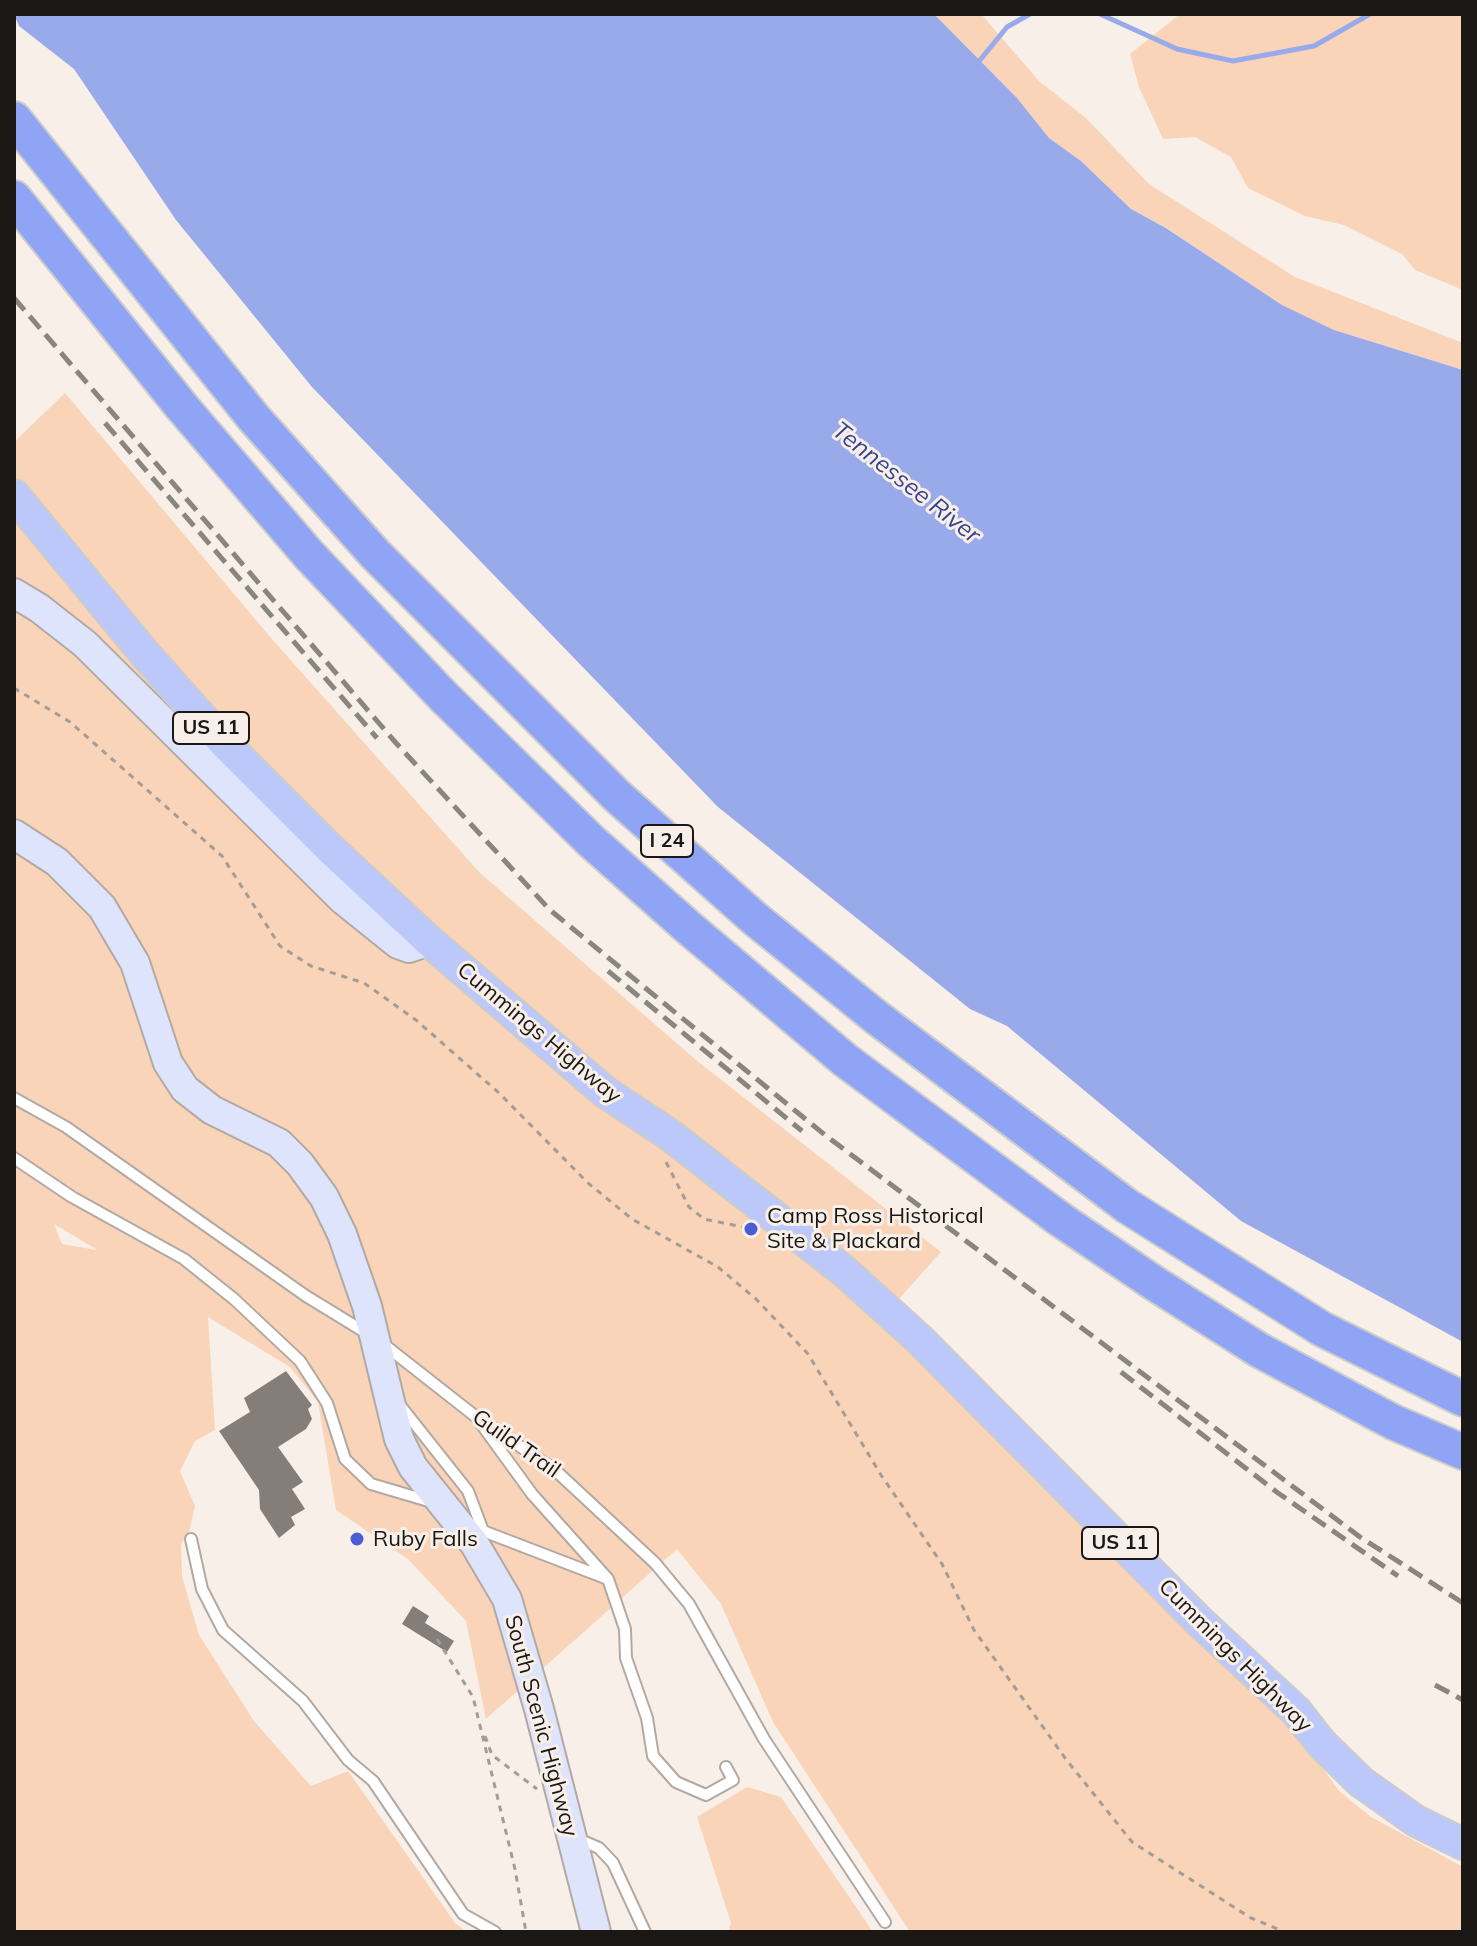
<!DOCTYPE html>
<html>
<head>
<meta charset="utf-8">
<style>
	body { margin:0 }
	#map { position:relative; width:1477px; height:1946px; overflow:hidden; background:#f8efe8; font-family:Mulish,sans-serif }
	canvas { display:block }
	.frame { position:absolute; inset:0; border:16px solid #1a1715; pointer-events:none }
</style>
</head>
<body>
<div id="map">
<canvas width="1477" height="1946"></canvas>
<div class="frame"></div>
</div>
<script>
const ctx = document.querySelector('canvas').getContext('2d');
ctx.lineJoin = 'round';
function fill(path, color) { ctx.fillStyle = color; ctx.fill(path, 'evenodd'); }
const poly = rows => new Path2D(rows.map(r => 'M' + r).join(''));
function stroke(path, color, width, dash) { ctx.strokeStyle = color; ctx.lineWidth = width; ctx.lineCap = dash ? 'butt' : 'round'; ctx.setLineDash(dash || []); ctx.stroke(path); }
function drawText(font, color, halo, rows, align = 'center') {
  ctx.font = font + ' Mulish,sans-serif'; ctx.lineWidth = 6; ctx.setLineDash([]); ctx.textBaseline = 'middle'; ctx.strokeStyle = halo; ctx.fillStyle = color; for (const [text, x, y, turn = 0] of rows) {
    ctx.save(); ctx.translate(x, y); ctx.rotate((+turn || 0) * Math.PI / 180); ctx.textAlign = isNaN(turn) ? turn : align; if (halo) ctx.strokeText(text, 0, 0); ctx.fillText(text, 0, 0); ctx.restore();
  }
}
fill(poly([
	[934,14,981,14,1040,82,1086,118,1149,184,1295,277,1463,343,1463,370,1334,330,1282,305,1167,228,1131,209,1081,161,1049,138,1017,98],
	[1180,14,1463,14,1463,290,1415,270,1402,254,1344,225,1305,216,1248,188,1231,157,1195,137,1163,139,1139,87,1130,54],
	[65,393,271,638,479,872,696,1060,941,1252,881,1319,1242,1670,1306,1745,1339,1791,1371,1817,1463,1867,1463,1932,910,1932,773,1722,721,1604,677,1549,486,1719,466,1621,408,1559,336,1510,318,1402,290,1367,208,1317,215,1430,195,1441,180,1471,195,1506,189,1532,181,1544,182,1576,199,1635,254,1721,311,1786,348,1771,455,1923,467,1932,14,1932,14,442],
	[54,1224,96,1249,96,1250,62,1244],
	[747,1787,781,1797,873,1932,728,1932,731,1923,697,1817]
]), '#f9d4b8');
fill(poly([
	[14,14,934,14,1017,98,1049,138,1081,161,1131,209,1166,228,1282,305,1334,330,1463,370,1463,1342,1241,1221,1007,1026,970,1009,718,807,312,387,176,220,74,69,19,26]
]), '#98aaea');
stroke(poly([
	[1100,14,1177,49,1233,61,1314,46,1370,14],
	[976,65,1007,27,1030,14]
]), '#98aaea', 5);
fill(poly([
	[286,1371,312,1405,308,1409,312,1419,306,1429,278,1447,303,1482,292,1489,305,1509,291,1517,295,1525,279,1538,260,1509,259,1490,219,1431,250,1412,244,1398],
	[413,1606,429,1616,425,1623,454,1641,447,1652,402,1624]
]), '#857d77');
const lane = poly([
	[14,1098,66,1127,306,1296,368,1334],
	[14,1158,72,1197,184,1259,234,1299,300,1361,327,1403,345,1459,371,1484,432,1502],
	[382,1343,475,1416,555,1470,655,1563,689,1604,764,1739,885,1922],
	[399,1404,468,1491,483,1531,475,1542],
	[479,1421,532,1494,608,1579,625,1629,626,1658,647,1718,653,1756,676,1782,706,1795,733,1780,726,1767],
	[483,1531,608,1579],
	[191,1539,202,1589,223,1630,303,1701,348,1760,373,1781,463,1914,495,1932],
	[578,1839,599,1848,613,1863,645,1932]
]);
const secondary = poly([
	[14,593,39,608,85,644,342,899,398,944,409,948,429,941],
	[14,834,57,862,102,907,135,963,168,1063,185,1089,212,1110,279,1143,300,1164,324,1197,342,1234,367,1306,399,1439,413,1467,474,1543,507,1599,539,1709,596,1932]
]);
const primary = poly([
	[14,495,145,654,226,745,329,848,429,941,605,1092,670,1135,845,1272,919,1339,1200,1622,1296,1711,1322,1744,1361,1782,1416,1821,1463,1844]
]);
const highway = poly([
	[14,119,253,417,375,554,617,796,754,918,876,1017,1127,1206,1322,1329,1463,1399],
	[14,198,182,407,309,555,443,696,591,841,689,928,845,1060,1061,1220,1154,1283,1259,1350,1393,1422,1463,1452]
]);
stroke(lane, '#b2a9a3', 14);
stroke(secondary, '#b2a9a3', 32);
stroke(primary, '#cdcccc', 34);
stroke(highway, '#cdcccc', 38);
stroke(poly([
	[14,688,70,722,222,856,280,946,311,966,364,983,416,1020,499,1093,588,1183,632,1219,718,1267,756,1299,808,1354,881,1475,942,1564,974,1630,1065,1758,1132,1842,1251,1918,1285,1932],
	[666,1162,689,1207,704,1219,753,1229],
	[437,1639,473,1697,515,1869,526,1932],
	[485,1736,492,1755,537,1789]
]), '#a39c97', 3, [6, 6]);
stroke(lane, '#fff', 10);
stroke(secondary, '#dde4fc', 28);
stroke(primary, '#bcc8f9', 30);
stroke(highway, '#8fa4f5', 34);
stroke(poly([
	[14,298,396,743,550,910,825,1135,1360,1537,1463,1603],
	[105,423,377,738],
	[608,971,802,1131],
	[1121,1372,1278,1493,1398,1576],
	[1435,1685,1463,1700]
]), '#8b8580', 5, [16, 8]);
for (const [x, y, r, color] of [
	[751,1229,8,"#4a5dd2"],
	[357,1539,8,"#4a5dd2"]
]) { const dot = new Path2D(); dot.arc(x, y, r, 0, 2 * Math.PI); ctx.fillStyle = color; ctx.fill(dot); stroke(dot, '#f8efe8', 3); }
for (const [x, y, w] of [
	[211,728,76],
	[667,841,52],
	[1120,1543,76]
]) { const box = new Path2D(); box.roundRect(x - w / 2, y - 16, w, 32, 6); ctx.fillStyle = '#f8efe8'; ctx.fill(box); stroke(box, '#1a1715', 2); }
drawText('bold 20px', '#1a1715', null, [
	["US 11",211,728],
	["I 24",667,841],
	["US 11",1120,1543]
]);
drawText('22px', '#1a1715', '#f8efe8', [
	["Cummings Highway",539,1033,40],
	["Guild Trail",516,1444,35],
	["Cummings Highway",1235,1656,45],
	["South Scenic Highway",541,1726,75]
]);
drawText('22px', '#1a1715', '#f8efe8', [
	["Camp Ross Historical",767,1216],
	["Site & Plackard",767,1241],
	["Ruby Falls",373,1539]
], 'left');
drawText('italic 24px', '#36448f', '#f8efe8', [
	["Tennessee River",906,483,38]
]);
</script>
</body>
</html>
